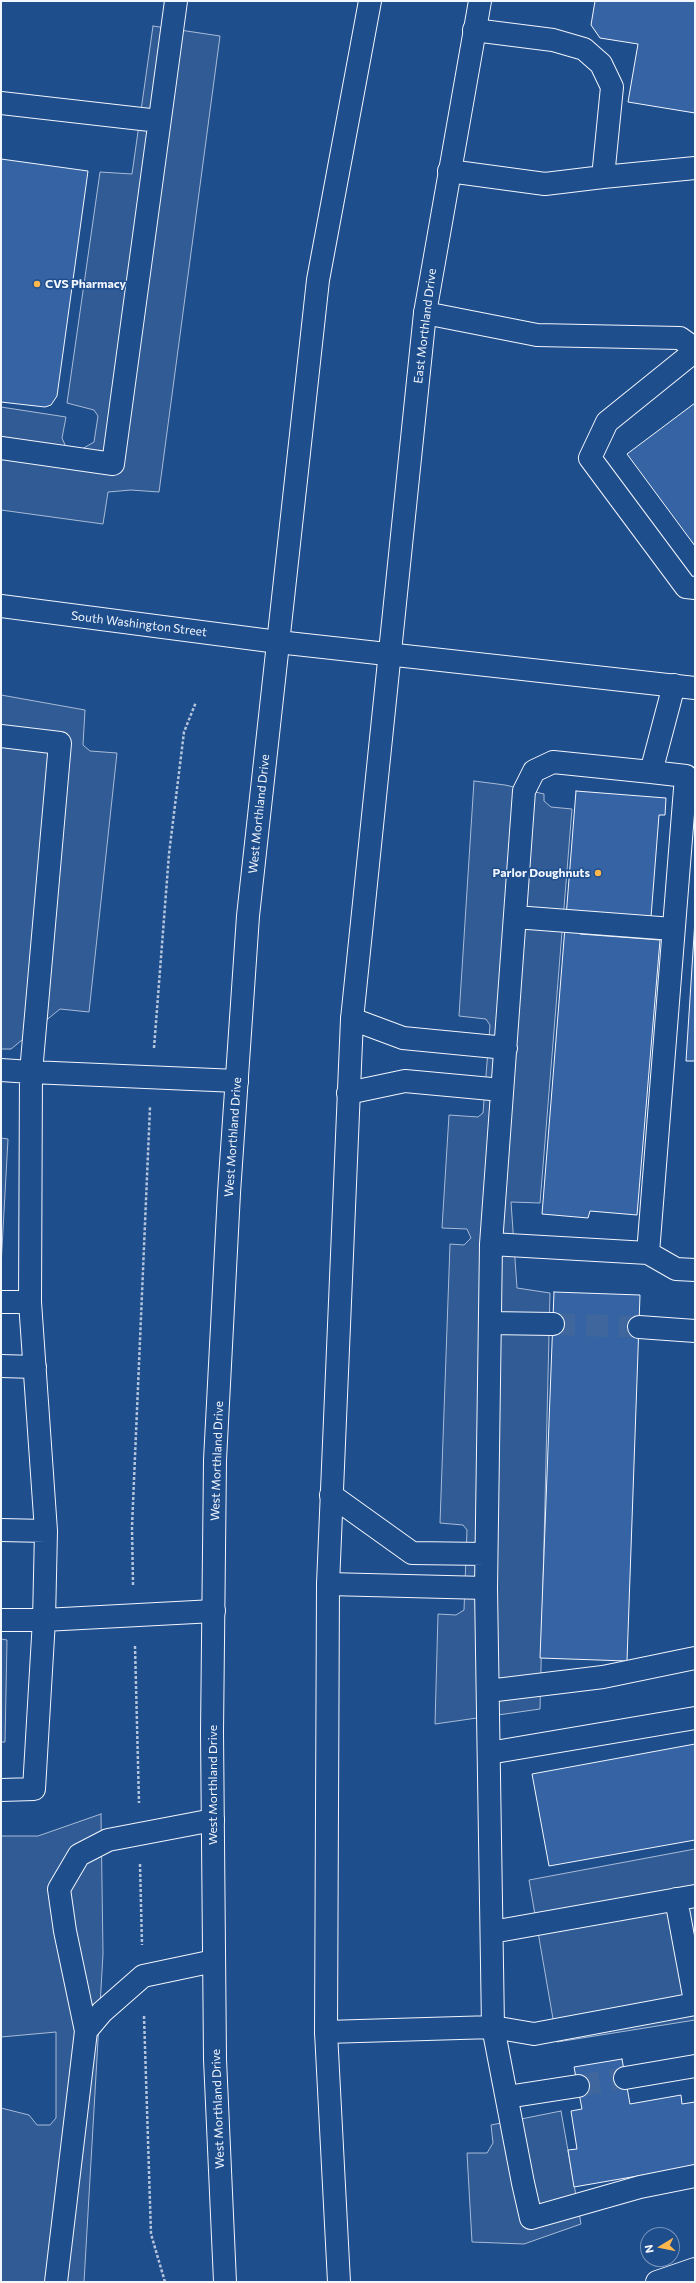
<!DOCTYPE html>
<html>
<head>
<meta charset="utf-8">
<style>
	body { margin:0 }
	#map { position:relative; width:696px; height:2283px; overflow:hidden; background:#1f4e8c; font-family:Commissioner,sans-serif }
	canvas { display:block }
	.frame { position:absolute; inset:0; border:2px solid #f2f6ff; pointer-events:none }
	.north { position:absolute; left:640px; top:2227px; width:40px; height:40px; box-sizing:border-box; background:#1f4e8c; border:1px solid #7391ba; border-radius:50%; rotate:260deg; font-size:11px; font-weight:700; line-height:16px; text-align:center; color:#f2f6ff }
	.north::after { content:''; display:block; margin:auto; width:14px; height:18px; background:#ffb74d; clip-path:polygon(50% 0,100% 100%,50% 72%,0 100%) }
</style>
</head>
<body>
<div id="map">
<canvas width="696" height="2283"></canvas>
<div class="frame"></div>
<div class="north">N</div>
</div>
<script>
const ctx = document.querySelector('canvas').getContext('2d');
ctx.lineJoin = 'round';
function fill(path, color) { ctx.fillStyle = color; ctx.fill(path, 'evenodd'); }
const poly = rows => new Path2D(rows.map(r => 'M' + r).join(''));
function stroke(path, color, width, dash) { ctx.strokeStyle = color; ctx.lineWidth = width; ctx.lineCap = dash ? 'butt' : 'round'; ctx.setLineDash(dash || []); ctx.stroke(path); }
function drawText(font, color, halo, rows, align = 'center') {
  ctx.font = font + ' Commissioner,sans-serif'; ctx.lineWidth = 3; ctx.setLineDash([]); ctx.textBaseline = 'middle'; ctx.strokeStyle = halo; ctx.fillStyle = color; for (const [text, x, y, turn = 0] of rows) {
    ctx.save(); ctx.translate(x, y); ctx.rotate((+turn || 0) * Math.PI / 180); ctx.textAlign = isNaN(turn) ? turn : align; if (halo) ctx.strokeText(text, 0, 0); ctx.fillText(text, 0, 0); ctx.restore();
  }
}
const built = poly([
	[153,26,220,36,159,492,131,490,108,492,103,524,1,510,1,407,66,417,62,438,66,447,82,449,94,442,98,416,94,410,67,403,100,172,132,174,153,26],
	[1,695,85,710,83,745,90,751,117,753,89,1012,60,1009,11,1049,1,1049,1,695],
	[474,781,505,785,544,794,544,801,551,807,572,809,540,1203,511,1202,517,1288,550,1293,540,1709,435,1724,438,1614,456,1615,464,1610,467,1530,463,1525,440,1523,450,1244,464,1245,471,1238,467,1229,442,1228,449,1115,478,1117,483,1113,490,1025,486,1019,459,1016,474,781],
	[1,1138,8,1139,1,1266,1,1138],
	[1,1639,7,1640,5,1742,1,1742,1,1639],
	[101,1814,103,1954,84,2282,1,2282,1,2108,29,2115,37,2125,50,2125,56,2118,56,2032,1,2037,1,1836,38,1836,101,1814],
	[695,1849,695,2020,557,2042,529,1880,695,1849],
	[561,2111,581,2224,524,2244,472,2242,467,2153,487,2153,493,2143,491,2125,561,2111]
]);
fill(built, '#305b95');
stroke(built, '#a8bbd7', 1);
const building = poly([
	[595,1,695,1,695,113,628,102,638,44,600,38,591,25,595,1],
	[1,159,88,171,57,396,51,405,45,407,1,402,1,159],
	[695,403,695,546,627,454,695,403],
	[576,791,666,798,665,815,659,815,651,917,566,917,576,791],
	[695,920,695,1061,686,1061,695,920],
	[565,927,581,928,580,934,660,940,637,1215,590,1211,588,1218,542,1214,565,927],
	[554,1292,640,1295,627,1661,540,1658,554,1292],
	[695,1744,695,1840,549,1866,532,1774,695,1744],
	[622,2059,630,2104,681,2095,682,2104,695,2102,695,2166,574,2187,568,2150,577,2149,571,2111,582,2109,574,2067,622,2059]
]);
fill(building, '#3563a3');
stroke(building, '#f2f6ff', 1);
stroke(poly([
	[553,1324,639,1327],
	[578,2086,625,2078]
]), '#3f679d', 22, [22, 11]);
const minor = poly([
	[1,103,159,121],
	[449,171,545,184,603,177,612,87,601,64,584,49,553,40,474,30],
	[603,177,695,168],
	[425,313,537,335,680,338,695,349],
	[695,351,607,422,590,458,686,587,695,588],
	[1,448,113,464,176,1],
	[1,736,60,743,31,1072,1,1070],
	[515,917,673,929],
	[352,1019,403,1038,506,1048],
	[348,1093,405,1081,502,1090],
	[491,1244,648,1253,686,776,651,772],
	[648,1253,676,1269,695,1270],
	[1,1302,30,1302],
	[490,1323,553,1324],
	[639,1327,695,1331],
	[1,1366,35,1367],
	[331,1495,412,1553,486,1554],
	[1,1530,46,1531],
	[328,1584,486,1588],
	[214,1611,44,1620,46,1531,30,1302,31,1072,237,1081],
	[1,1620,44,1620,34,1789,1,1790],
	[488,1691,603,1677,695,1658],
	[489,1753,695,1718],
	[676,1899,695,2001],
	[492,1932,695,1896],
	[695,2004,534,2034,493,2027,523,2183,531,2218,640,2187,695,2176],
	[86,2031,65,1931,59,1889,79,1855,108,1840,213,1820],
	[326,2032,493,2027,486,1588,491,1244,524,791,534,771,553,762,651,772,674,685],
	[625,2078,695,2066],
	[507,2097,578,2086],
	[56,2282,86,2031,102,2012,143,1976,214,1961],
	[657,2282,695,2269]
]);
const major = poly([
	[1,606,278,642,695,688]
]);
const highway = poly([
	[225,2282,215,2059,212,1732,215,1460,229,1193,248,916,318,280,370,1],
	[339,2282,326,2032,328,1584,352,1019,425,313,480,1]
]);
stroke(minor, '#f2f6ff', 24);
stroke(major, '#f2f6ff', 24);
stroke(highway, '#f2f6ff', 24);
stroke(poly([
	[154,1048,169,854,184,732,196,702],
	[133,1585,132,1527,150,1107],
	[135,1646,139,1803],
	[140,1864,142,1945],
	[144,2016,151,2234,165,2282]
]), '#b3c4dc', 2.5, [3, 2]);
stroke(minor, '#1f4e8c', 22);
stroke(major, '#1f4e8c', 22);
stroke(highway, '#1f4e8c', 22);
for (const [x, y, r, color] of [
	[37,284,4,"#ffb74d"],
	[598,873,4,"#ffb74d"]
]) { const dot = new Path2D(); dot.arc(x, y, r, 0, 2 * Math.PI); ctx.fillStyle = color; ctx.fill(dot); stroke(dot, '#1f4e8c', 1.5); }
drawText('bold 12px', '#f2f6ff', '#1f4e8c', [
	["CVS Pharmacy",45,284],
	["Parlor Doughnuts",590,873,"right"]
], 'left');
drawText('12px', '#f2f6ff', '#1f4e8c', [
	["East Morthland Drive",425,326,-83],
	["South Washington Street",139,624,7],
	["West Morthland Drive",259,814,-84],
	["West Morthland Drive",233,1137,-86],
	["West Morthland Drive",217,1461,-88],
	["West Morthland Drive",213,1785,-90],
	["West Morthland Drive",218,2109,-92]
]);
</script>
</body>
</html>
